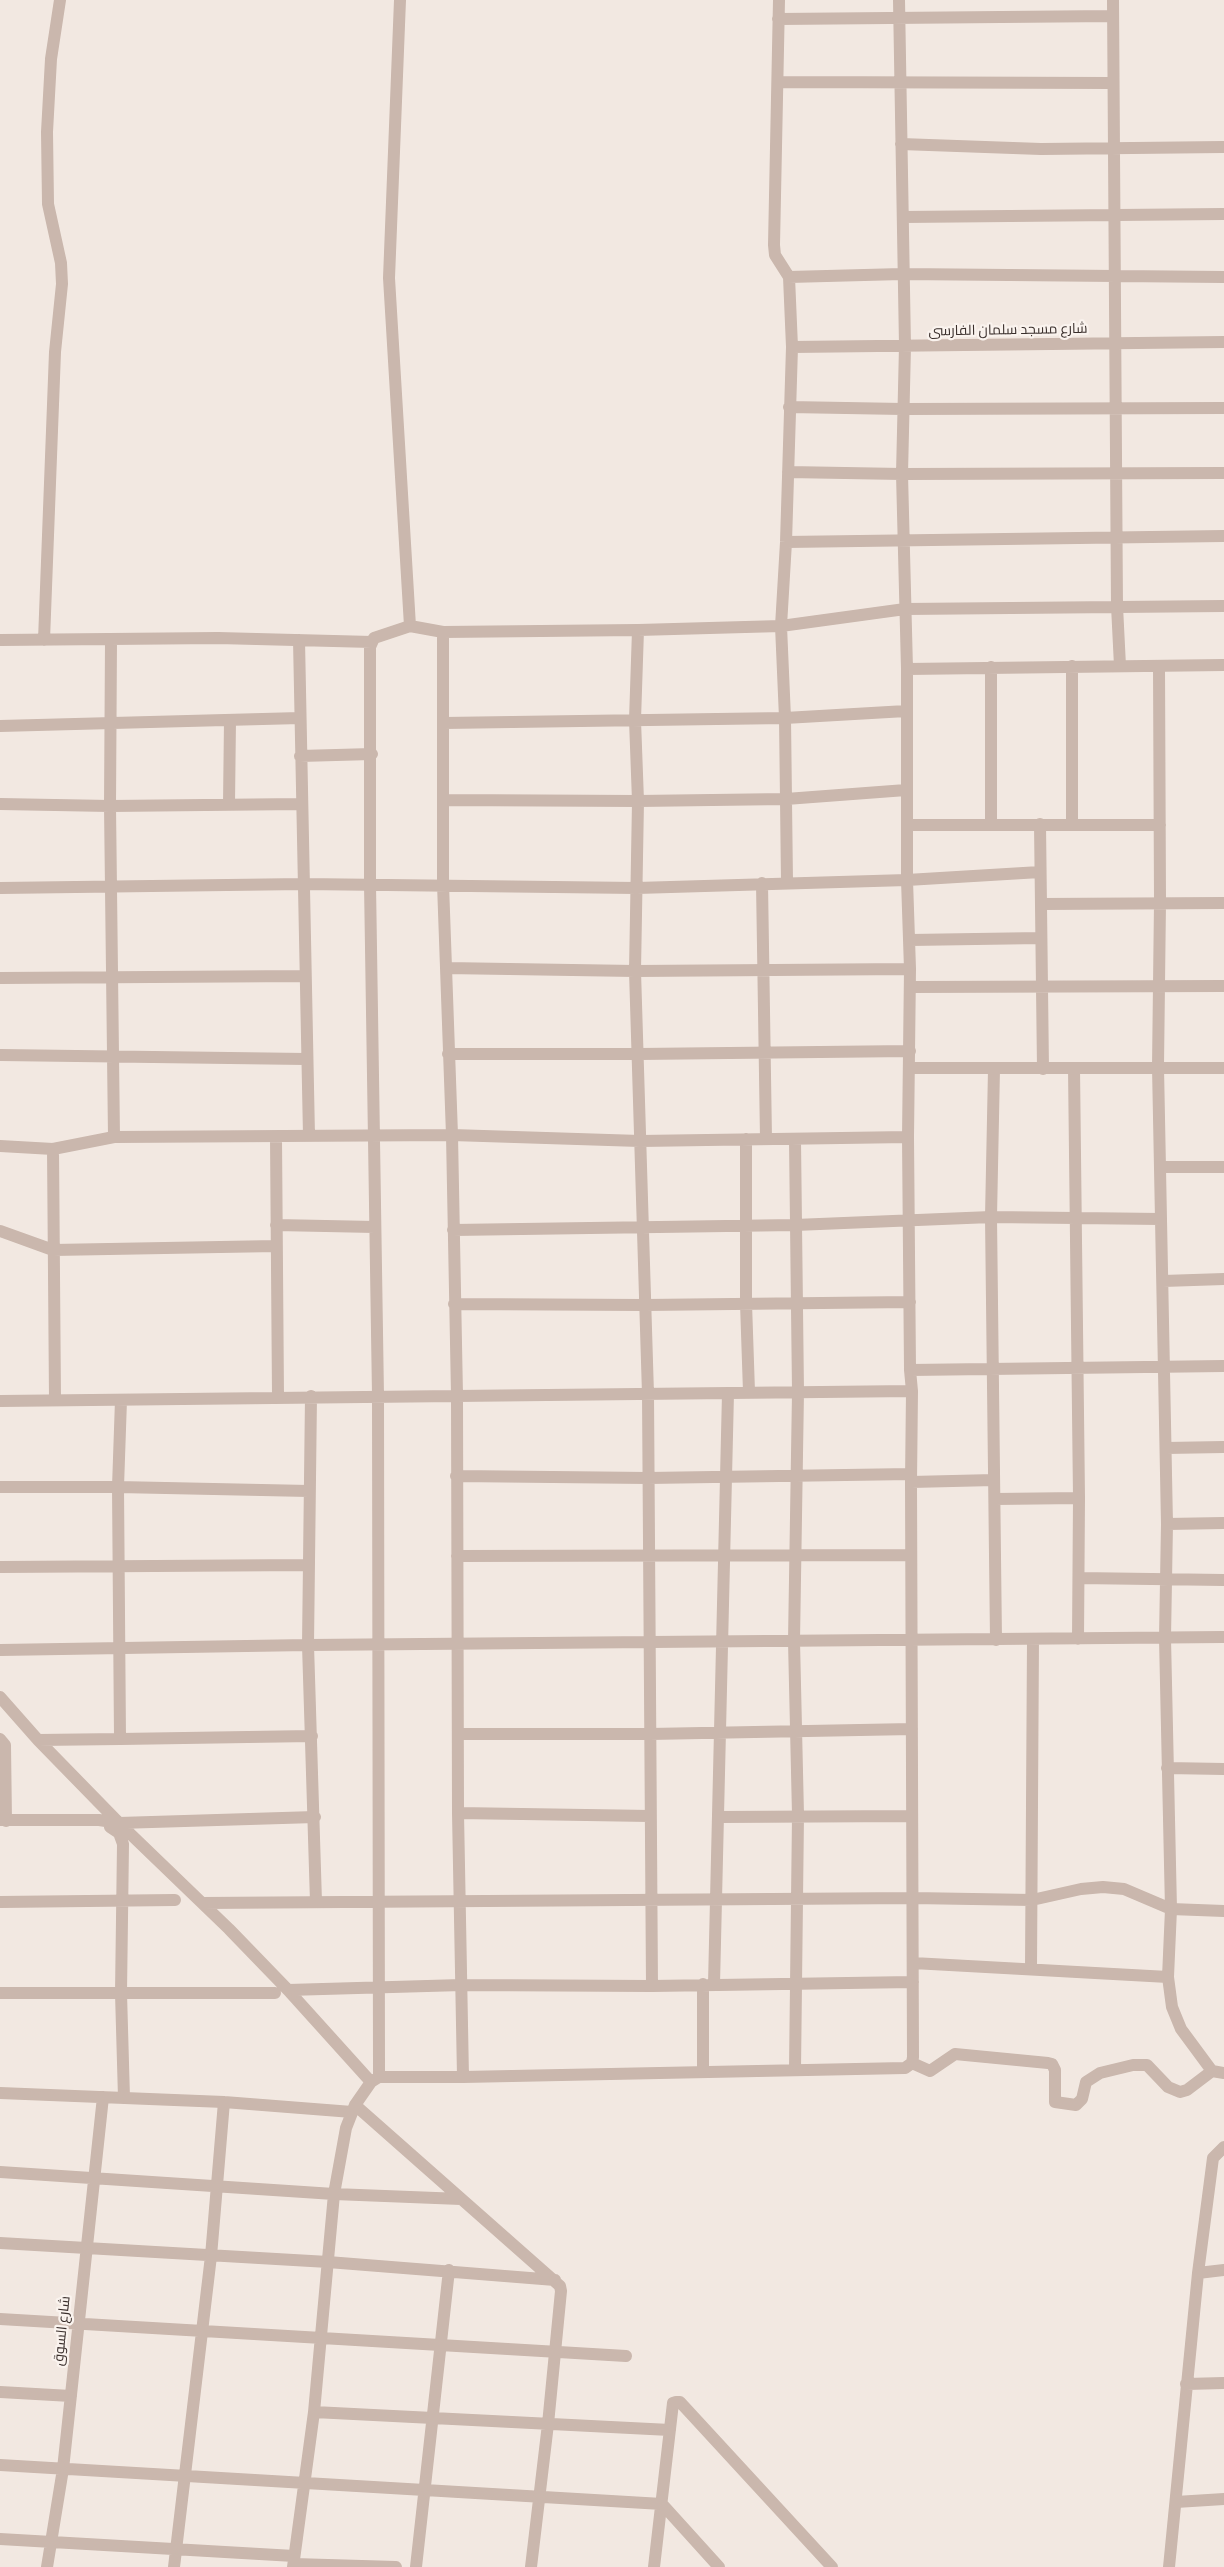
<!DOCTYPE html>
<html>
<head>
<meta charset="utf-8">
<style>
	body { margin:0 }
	canvas { display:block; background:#f2e8e1 }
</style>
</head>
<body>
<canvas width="1224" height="2567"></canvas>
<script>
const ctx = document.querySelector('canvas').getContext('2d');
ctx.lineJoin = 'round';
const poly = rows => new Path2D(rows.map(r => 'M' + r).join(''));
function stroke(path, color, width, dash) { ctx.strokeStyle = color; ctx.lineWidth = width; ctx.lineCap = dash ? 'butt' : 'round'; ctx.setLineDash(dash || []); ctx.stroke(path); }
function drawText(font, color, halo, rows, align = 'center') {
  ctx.font = font + ' Cabin,Cairo,sans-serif'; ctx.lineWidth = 4.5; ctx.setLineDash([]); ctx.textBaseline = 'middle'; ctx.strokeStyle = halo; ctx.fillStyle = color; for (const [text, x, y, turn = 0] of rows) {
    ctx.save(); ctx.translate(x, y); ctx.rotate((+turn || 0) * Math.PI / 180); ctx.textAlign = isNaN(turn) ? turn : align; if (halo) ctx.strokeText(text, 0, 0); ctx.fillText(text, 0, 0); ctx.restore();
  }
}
stroke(poly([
	[400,0,389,278,410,626],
	[779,0,774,245,775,255,789,277,792,347,786,542,781,626,785,718,787,882],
	[1113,0,1117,606,1120,666],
	[778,19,1113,16],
	[778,82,1113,83],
	[901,144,1041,149,1224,147],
	[903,217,1224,214],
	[789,277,902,274,1224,277],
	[792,347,1224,342],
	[789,407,903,409,1224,408],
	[788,472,902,474,1224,473],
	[786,542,1224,536],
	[638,630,635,720,638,801,635,971,648,1394,652,1986],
	[443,632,443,884,452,1135,457,1395,458,1813,463,2077],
	[0,640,218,638,372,642],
	[44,640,55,352,62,284,61,263,48,204,47,132,51,59,60,0],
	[111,640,110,806,114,1137],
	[299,640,309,1136],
	[1072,666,1072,825],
	[1159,666,1160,902,1158,1067,1167,1524,1165,1638,1171,1909,1168,1977,1172,2007,1181,2029,1212,2071,1224,2073],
	[907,669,1224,665],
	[444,723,785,718,906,711],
	[0,726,300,718],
	[300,756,372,754],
	[444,800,638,801,786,799,906,790],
	[0,804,110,806,301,804],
	[229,804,230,720],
	[991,824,991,667],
	[1040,824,1043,1069],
	[907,825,1160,825],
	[762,883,766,1139],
	[0,888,303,884,637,888,907,880,1040,872],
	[1041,904,1224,903],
	[910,940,1041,938],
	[446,968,635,971,910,969],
	[0,978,304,976],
	[910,987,1224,986],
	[448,1054,639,1054,910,1051],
	[0,1055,306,1059],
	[910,1068,1224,1068],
	[1074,1068,1079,1498,1078,1639],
	[994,1069,991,1217,996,1640],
	[276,1137,278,1397],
	[746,1139,746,1303,749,1392],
	[0,1146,53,1149,114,1137,452,1135,640,1141,908,1137],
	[53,1149,55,1400],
	[1161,1167,1224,1167],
	[276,1225,375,1227],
	[453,1230,795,1225,991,1217,1161,1219],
	[0,1231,53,1250,276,1246],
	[1163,1281,1224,1279],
	[454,1304,645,1305,910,1302],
	[910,1370,1224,1366],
	[311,1396,308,1645,316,1902],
	[0,1401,912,1391],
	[1166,1448,1224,1447],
	[456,1476,648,1478,911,1474],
	[911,1482,994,1480],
	[0,1487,118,1487,309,1491],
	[995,1499,1079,1498],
	[1167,1524,1224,1523],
	[457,1556,911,1555],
	[0,1567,308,1565],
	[1079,1578,1224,1580],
	[0,1650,308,1645,1224,1637],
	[0,1697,38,1740,119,1823,229,1929,288,1990,371,2082],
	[458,1734,650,1734,912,1729],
	[0,1739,5,1745,6,1821],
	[120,1739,312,1736],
	[38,1740,120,1739,118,1487,121,1400],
	[1167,1768,1224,1769],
	[458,1813,650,1816],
	[719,1817,912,1816],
	[0,1820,99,1820,119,1823,315,1817],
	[110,1827,119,1833,123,1844,121,1993,124,2098],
	[0,1902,175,1900],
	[202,1903,913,1898,1032,1900,1081,1889,1103,1887,1124,1889,1171,1909,1224,1911],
	[913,1963,1168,1977],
	[1031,1968,1033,1639],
	[714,1984,728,1393],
	[288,1990,462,1985,652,1986,913,1982],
	[0,1993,275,1993],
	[912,2063,930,2071,955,2054,1048,2063,1052,2064,1055,2070,1055,2102,1076,2105,1082,2099,1086,2082,1100,2073,1133,2065,1147,2065,1168,2087,1180,2092,1187,2090,1212,2071],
	[795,2070,798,1815,794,1641,798,1392,795,1140],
	[703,2072,703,1984],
	[379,2077,378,1396,370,884,370,647,374,638,410,626,443,632,638,630,781,626,905,609,1224,606],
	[0,2093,224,2102,352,2112],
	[355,2105,560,2286,561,2291,548,2424,531,2567],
	[0,2172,334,2194,461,2199],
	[0,2243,328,2262,555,2280],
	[1198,2273,1224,2270],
	[0,2319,626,2356],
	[1186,2384,1224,2383],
	[0,2392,71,2396],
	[314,2412,670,2430],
	[0,2465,662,2504,719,2567],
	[1176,2502,1224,2499],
	[0,2539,294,2556],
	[294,2564,396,2567],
	[47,2567,63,2469,103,2097],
	[174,2567,211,2256,224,2102],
	[293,2567,314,2412,334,2194,346,2128,355,2105,371,2082,379,2077,463,2077,905,2068,912,2063,913,2057,911,1482,912,1391,910,1370,908,1137,910,969,907,880,907,669,902,474,905,346,899,0],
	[416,2567,449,2270],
	[654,2567,673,2403,676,2402,680,2402,832,2567],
	[1169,2567,1198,2273,1213,2158,1224,2147]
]), '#cab7ad', 12);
drawText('14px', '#392e2b', '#faf3ee', [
	["شارع مسجد سلمان الفارسى",1008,330,-1],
	["شارع السوق",62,2331,-84]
]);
</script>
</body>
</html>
